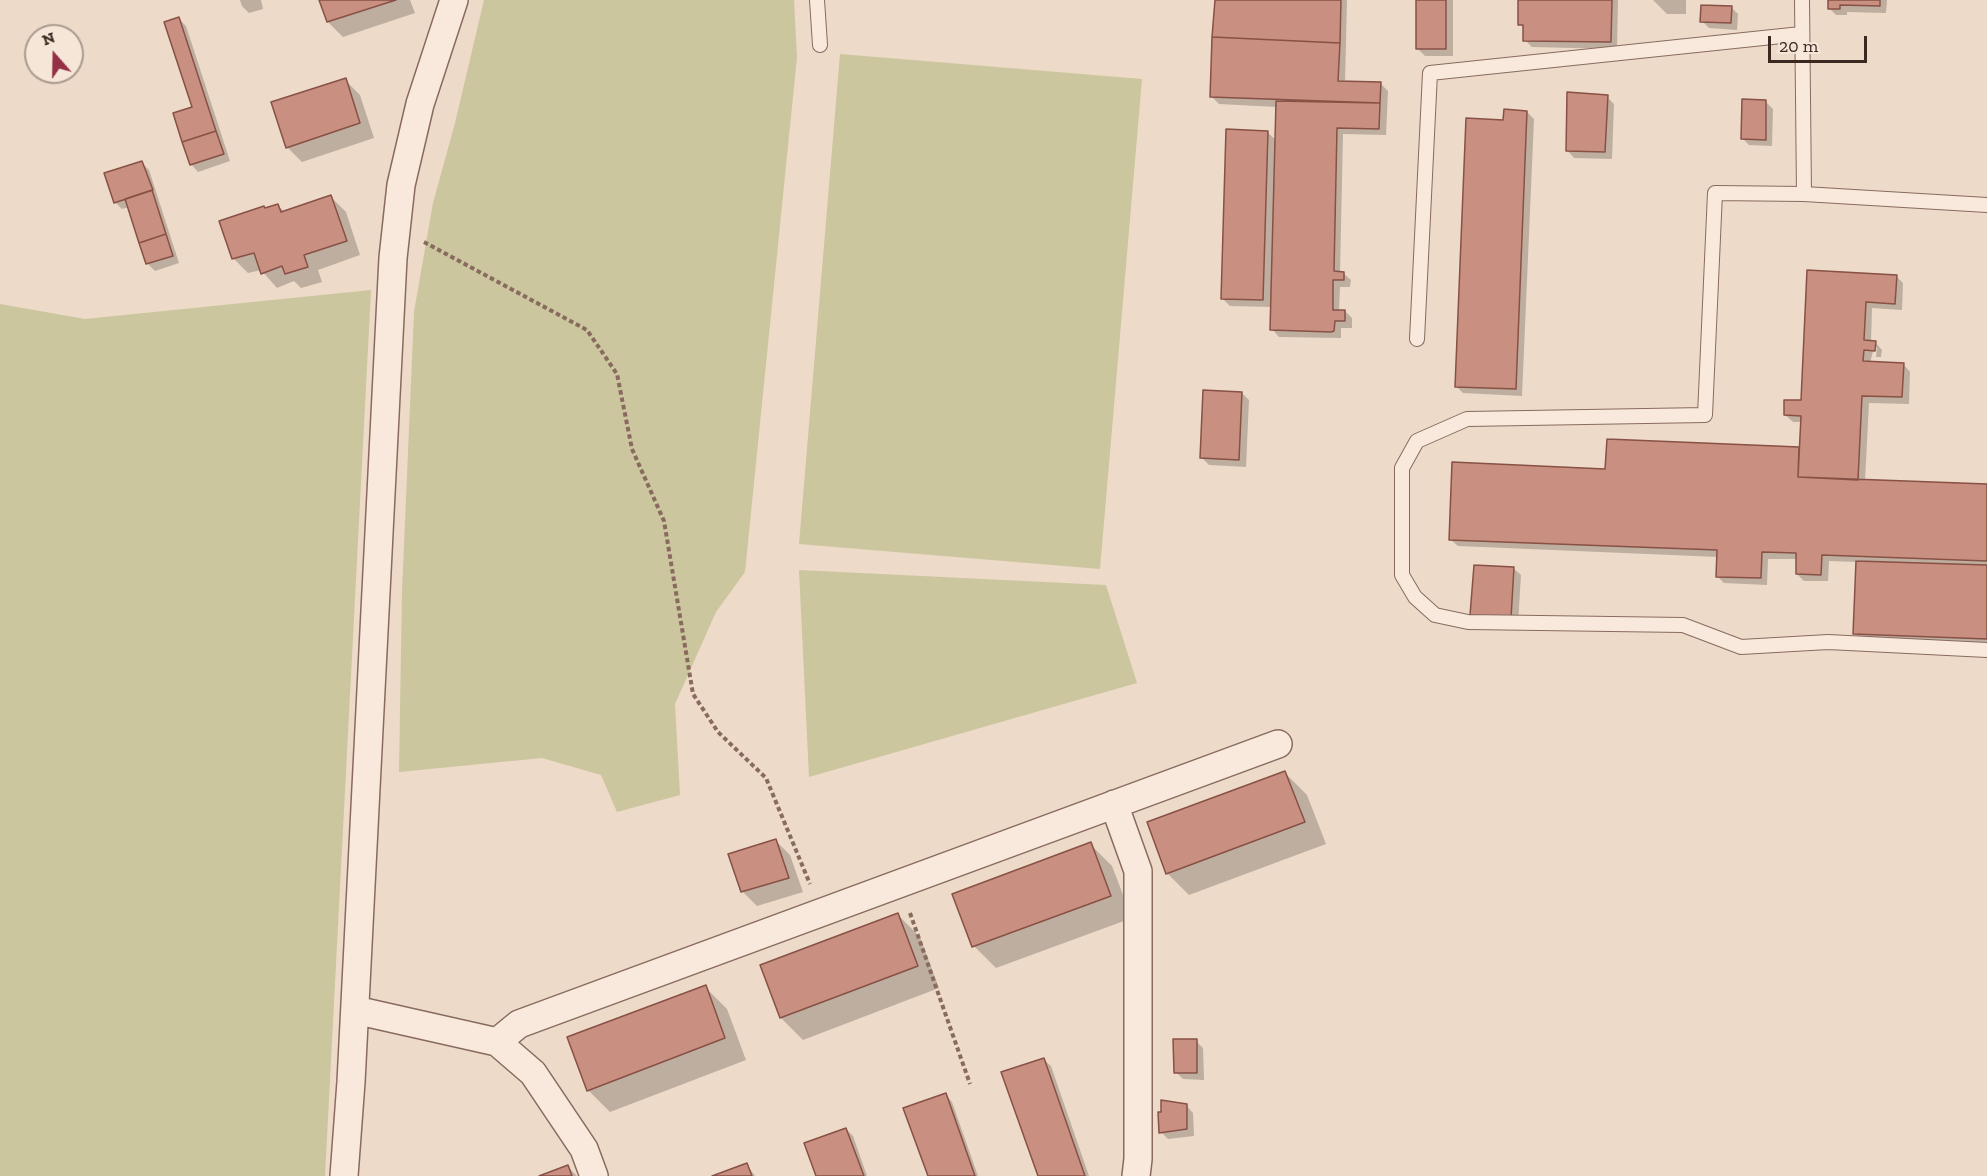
<!DOCTYPE html>
<html>
<head>
<meta charset="utf-8">
<style>
	body { margin:0 }
	#map { position:relative; width:1987px; height:1176px; overflow:hidden; background:#eddac9; font-family:"Zilla Slab",serif }
	canvas { display:block }
	.north { position:absolute; left:24px; top:24px; width:60px; height:60px; box-sizing:border-box; background:#f5e6d8; border:2px solid #aa9a8f; border-radius:50%; rotate:340deg; font-size:16px; font-weight:700; line-height:24px; text-align:center; color:#3a2821 }
	.north::after { content:''; display:block; margin:auto; width:21px; height:27px; background:#953147; clip-path:polygon(50% 0,100% 100%,50% 72%,0 100%) }
	.scale { position:absolute; left:1768px; top:36px; width:99px; height:27px; box-sizing:border-box; border:3px solid #3a2821; border-top:0; padding-left:8px; font-size:18px; line-height:21px; white-space:nowrap; color:#3a2821; -webkit-text-stroke:4px #f5e6d8; paint-order:stroke }
</style>
</head>
<body>
<div id="map">
<canvas width="1987" height="1176"></canvas>
<div class="north">N</div>
<div class="scale">20 m</div>
</div>
<script>
const ctx = document.querySelector('canvas').getContext('2d');
ctx.lineJoin = 'round';
function fill(path, color) { ctx.fillStyle = color; ctx.fill(path, 'evenodd'); }
const poly = rows => new Path2D(rows.map(r => 'M' + r).join(''));
function stroke(path, color, width, dash) { ctx.strokeStyle = color; ctx.lineWidth = width; ctx.lineCap = dash ? 'butt' : 'round'; ctx.setLineDash(dash || []); ctx.stroke(path); }
fill(poly([
	[484,0,794,0,797,57,745,572,716,612,675,704,680,795,617,812,601,775,542,758,399,772,402,592,414,312,433,203,455,123],
	[840,54,1142,79,1100,569,799,544],
	[371,290,325,1176,0,1176,0,304,85,319],
	[799,570,1106,585,1137,683,809,777]
]), '#cbc69d');
fill(poly([
	[240,0,261,0,263,9,249,13,242,6],
	[321,0,410,0,415,13,343,37,328,22],
	[1217,0,1347,0,1345,83,1381,84,1388,91,1386,135,1343,134,1340,273,1343,273,1351,280,1350,287,1340,287,1339,311,1345,311,1352,318,1352,328,1341,328,1341,338,1279,337,1272,329,1272,307,1230,306,1223,299,1267,132,1277,141,1277,107,1219,104,1212,97],
	[1418,0,1453,0,1453,56,1425,56,1418,49],
	[1520,0,1618,0,1617,49,1532,47,1525,40,1525,29,1520,24],
	[1653,0,1686,0,1686,14,1667,14],
	[1829,0,1887,0,1886,13,1847,12,1847,15,1836,15,1829,8],
	[1731,7,1738,14,1737,30,1709,28,1702,21],
	[179,19,186,26,230,161,198,172,191,164,194,108],
	[345,80,360,95,374,138,302,162,287,147],
	[1607,97,1614,104,1612,159,1574,158,1567,150],
	[1766,102,1773,109,1772,146,1749,145,1742,138],
	[1527,112,1534,119,1522,396,1463,393,1456,386,1505,121],
	[142,163,149,170,179,263,155,271,148,264,129,207,122,209,115,202],
	[331,197,346,212,360,255,318,270,322,282,301,288,294,281,277,288,261,270,248,273,234,259,265,209,278,206,285,212],
	[1808,272,1896,276,1903,283,1902,310,1872,308,1871,342,1875,342,1882,350,1881,357,1876,357,1877,347,1874,347,1870,363,1903,364,1910,372,1909,404,1869,403,1865,481,1987,486,1987,645,1862,640,1855,633,1858,562,1829,561,1828,581,1804,581,1797,574,1797,559,1768,559,1767,585,1724,583,1717,576,1718,557,1458,546,1450,539,1607,470,1608,441,1801,449,1802,422,1793,422,1785,415,1803,402],
	[1242,393,1249,400,1246,467,1209,465,1202,458],
	[1513,568,1521,575,1518,624,1479,621,1472,614],
	[1285,773,1307,795,1326,844,1189,895,1167,873],
	[776,841,790,855,803,892,757,906,742,891],
	[1090,844,1112,866,1132,918,996,968,974,946],
	[898,915,920,937,939,988,803,1040,781,1018,762,966],
	[705,987,727,1009,746,1060,610,1112,588,1090],
	[1196,1041,1203,1048,1204,1080,1183,1079,1176,1072],
	[1043,1059,1051,1066,1089,1176,1039,1176],
	[945,1094,952,1102,978,1176,929,1176],
	[1186,1105,1193,1113,1194,1136,1168,1139,1161,1132],
	[846,1129,853,1136,867,1176,817,1176],
	[747,1165,755,1176,716,1176],
	[568,1167,577,1176,543,1176]
]), '#0003');
const building = poly([
	[319,0,396,0,327,22,319,0],
	[1215,0,1341,0,1340,43,1212,37,1215,0],
	[1416,0,1446,0,1446,49,1416,49,1416,0],
	[1518,0,1612,0,1611,42,1523,41,1523,25,1518,25,1518,0],
	[1828,0,1880,0,1880,6,1840,5,1840,9,1828,9,1828,0],
	[1701,5,1732,6,1731,23,1700,22,1701,5],
	[179,17,216,131,182,142,173,113,192,107,164,22,179,17],
	[1212,37,1340,43,1338,81,1381,82,1380,103,1210,97,1212,37],
	[346,78,360,123,286,148,271,102,346,78],
	[1567,92,1608,95,1605,152,1566,151,1567,92],
	[1742,99,1766,100,1766,140,1741,139,1742,99],
	[1276,101,1380,103,1379,129,1337,128,1334,271,1344,272,1344,280,1333,280,1333,310,1345,310,1345,321,1335,321,1334,331,1331,332,1270,330,1276,101],
	[1504,109,1527,111,1516,389,1455,387,1466,118,1503,120,1504,109],
	[1226,129,1268,131,1263,300,1221,299,1226,129],
	[216,131,224,154,190,165,182,142,216,131],
	[142,161,153,190,114,203,104,173,142,161],
	[152,190,166,234,139,243,125,199,152,190],
	[331,195,347,241,304,255,308,267,285,274,282,266,261,274,254,253,232,259,219,221,264,206,265,208,278,204,281,212,331,195],
	[166,234,173,256,146,264,139,243,166,234],
	[1807,270,1897,275,1895,304,1866,302,1864,340,1876,341,1875,351,1864,350,1863,361,1904,363,1902,397,1862,396,1858,480,1798,477,1801,416,1784,415,1784,400,1801,400,1807,270],
	[1203,390,1242,392,1239,460,1200,458,1203,390],
	[1607,439,1799,447,1798,477,1987,484,1987,561,1822,555,1821,575,1796,574,1796,553,1762,552,1761,578,1716,577,1717,550,1449,540,1452,462,1605,469,1607,439],
	[1856,561,1987,565,1987,639,1853,634,1856,561],
	[1474,565,1514,567,1511,618,1470,615,1474,565],
	[1285,771,1305,822,1166,874,1147,822,1285,771],
	[776,839,789,878,741,892,728,854,776,839],
	[1091,842,1111,896,972,947,952,894,1091,842],
	[898,913,918,966,780,1018,760,965,898,913],
	[706,985,725,1038,587,1091,567,1037,706,985],
	[1173,1039,1197,1039,1197,1073,1174,1073,1173,1039],
	[1044,1058,1085,1176,1038,1176,1001,1072,1044,1058],
	[946,1093,975,1176,928,1176,903,1108,946,1093],
	[1161,1100,1187,1104,1187,1129,1159,1133,1158,1112,1161,1112,1161,1100],
	[846,1128,864,1176,816,1176,804,1143,846,1128],
	[747,1163,752,1176,712,1176,747,1163],
	[568,1165,572,1176,539,1176,568,1165]
]);
fill(building, '#c98f80');
stroke(building, '#875145', 1.5);
const lane = poly([
	[817,0,820,45],
	[1802,0,1804,194,1987,205],
	[1804,194,1715,193,1705,415,1467,419,1417,441,1402,468,1402,575,1415,597,1435,615,1468,622,1683,625,1741,647,1828,642,1987,650],
	[1417,339,1430,73,1801,34]
]);
const street = poly([
	[1114,804,1138,871,1138,1159,1136,1176],
	[355,1010,497,1042,533,1073,584,1149,594,1176],
	[497,1042,519,1024,1278,744],
	[344,1176,351,1082,393,258,401,185,420,104,454,0]
]);
stroke(lane, '#886b5e', 16);
stroke(street, '#886b5e', 30);
stroke(poly([
	[424,242,587,330,617,374,632,449,664,521,693,694,718,732,766,778,810,884],
	[910,913,970,1084]
]), '#886b5e', 4, [4.5, 3]);
stroke(lane, '#f8e9dc', 14);
stroke(street, '#f8e9dc', 27);
</script>
</body>
</html>
